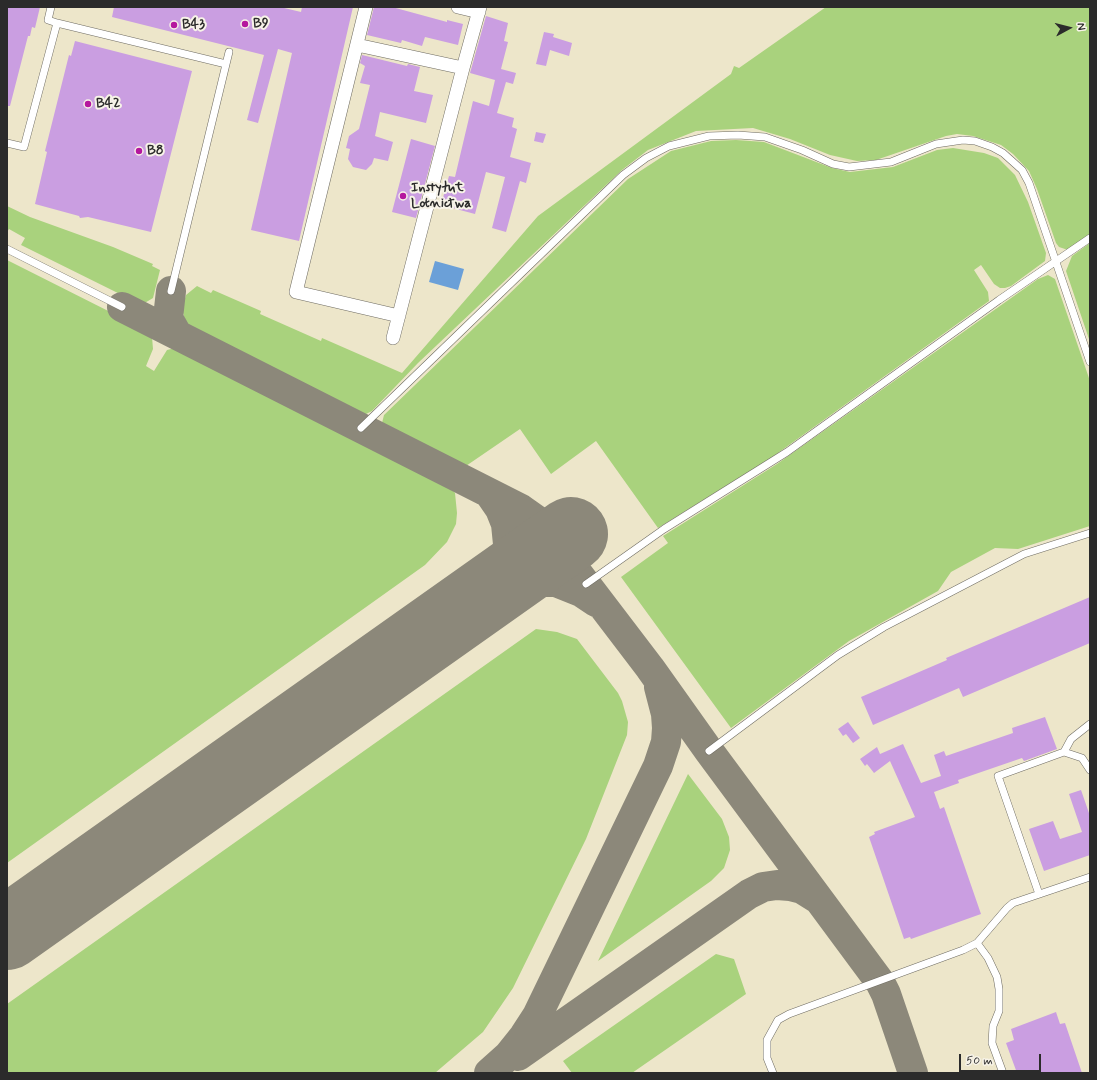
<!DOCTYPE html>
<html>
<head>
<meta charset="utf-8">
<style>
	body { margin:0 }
	#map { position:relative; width:1097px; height:1080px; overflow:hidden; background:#ede6ca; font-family:Mynerve,sans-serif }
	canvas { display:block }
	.frame { position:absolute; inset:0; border:8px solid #2b2b2b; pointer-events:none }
	.north { position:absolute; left:1049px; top:8px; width:40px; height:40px; -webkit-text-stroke:3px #f7f3e8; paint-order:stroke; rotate:83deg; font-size:11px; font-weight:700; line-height:16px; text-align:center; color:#2b2b2b }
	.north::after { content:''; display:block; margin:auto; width:14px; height:18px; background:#2b2b2b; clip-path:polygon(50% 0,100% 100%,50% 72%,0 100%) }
	.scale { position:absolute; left:959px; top:1054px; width:82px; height:18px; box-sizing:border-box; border:2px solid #2b2b2b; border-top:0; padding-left:5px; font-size:12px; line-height:14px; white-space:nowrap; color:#2b2b2b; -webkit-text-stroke:3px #f7f3e8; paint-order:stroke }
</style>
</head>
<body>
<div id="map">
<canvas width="1097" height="1080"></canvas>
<div class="frame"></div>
<div class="north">N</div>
<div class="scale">50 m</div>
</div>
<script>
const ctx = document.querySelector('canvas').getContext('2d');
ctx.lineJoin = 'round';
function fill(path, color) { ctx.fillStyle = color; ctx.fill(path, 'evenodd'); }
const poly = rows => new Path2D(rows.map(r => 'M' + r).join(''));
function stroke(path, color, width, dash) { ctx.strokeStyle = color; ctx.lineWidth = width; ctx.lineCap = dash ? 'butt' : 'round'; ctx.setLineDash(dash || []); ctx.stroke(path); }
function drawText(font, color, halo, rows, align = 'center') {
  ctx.font = font + ' Mynerve,sans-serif'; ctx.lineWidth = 4; ctx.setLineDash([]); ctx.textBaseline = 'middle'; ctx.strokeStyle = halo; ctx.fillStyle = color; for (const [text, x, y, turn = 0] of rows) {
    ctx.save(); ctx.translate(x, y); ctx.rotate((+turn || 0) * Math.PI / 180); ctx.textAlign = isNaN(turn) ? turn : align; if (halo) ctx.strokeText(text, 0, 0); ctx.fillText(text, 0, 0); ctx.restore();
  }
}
fill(poly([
	[826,7,1090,7,1090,234,1068,250,1059,247,1056,243,1037,189,1029,171,1013,154,1001,145,973,136,957,134,946,136,876,160,857,161,830,155,790,139,753,128,696,131,648,150,622,170,418,363,372,411,366,414,356,414,193,331,185,321,182,308,186,295,197,286,211,293,213,290,261,311,260,314,321,341,322,338,402,373,538,216,731,74,734,66,739,68],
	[736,140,764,142,832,168,850,172,893,167,937,150,953,148,984,153,998,158,1015,175,1028,202,1046,253,1045,261,1011,286,1005,288,1000,288,994,284,981,265,974,270,988,292,989,301,771,458,658,528,596,441,551,474,520,429,463,468,386,429,382,423,384,415,628,179,671,151,711,141],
	[7,206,30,217,113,247,153,264,152,266,160,270,153,298,143,304,138,303,21,245,25,238,9,229,7,232],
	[1090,243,1090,342,1066,271,1072,256],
	[7,260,146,330,152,337,153,349,146,366,154,371,167,350,179,347,447,483,455,493,457,513,456,524,447,542,425,565,7,863],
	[1048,275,1055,279,1090,381,1090,526,1018,549,995,548,951,572,938,591,849,641,731,728,621,577,668,543,663,536,777,464,1038,279],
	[536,629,557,632,577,639,618,693,622,701,628,722,627,735,586,839,513,988,483,1032,435,1073,7,1073,7,1004],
	[688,774,722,819,729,837,730,850,724,868,711,881,598,961],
	[716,954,734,959,746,994,632,1073,572,1073,563,1061]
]), '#a9d27d');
fill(poly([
	[435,261,464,269,458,290,429,282]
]), '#6ba0d8');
stroke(poly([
	[171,291,168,318,177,334],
	[122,307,521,509,538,521,650,668,709,751,880,982,886,994,913,1073],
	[489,493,500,509,506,524,508,544,507,563,492,590],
	[492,590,536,582,556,582,581,592,596,602],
	[518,1056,749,894,763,887,777,885,790,886,802,889,818,899],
	[489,1073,508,1056,524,1036,537,1016,658,766,666,742,667,728,666,714,659,687]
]), '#8c887a', 30);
stroke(poly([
	[7,933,571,534]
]), '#8c887a', 74);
fill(poly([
	[7,7,40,7,35,28,32,27,30,36,28,36,10,106,7,106],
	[114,7,280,7,301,12,302,7,353,7,299,241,251,230,292,53,278,49,258,123,247,120,264,55,112,17],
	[374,7,392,7,447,22,447,20,463,24,458,45,425,37,422,46,402,40,401,43,367,35],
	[486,16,508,23,504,41,508,42,501,69,516,73,513,84,506,82,497,113,514,118,512,127,517,129,510,157,531,163,526,183,520,181,506,232,492,228,505,177,486,172,475,214,441,205,449,176,455,177,473,101,489,106,495,80,470,73],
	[544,32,554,34,553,37,572,43,569,56,550,50,546,66,536,64],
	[75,41,192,71,151,232,88,217,80,218,79,216,35,204,47,152,45,151,69,55,71,56],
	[362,55,407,66,408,64,420,67,414,91,433,95,426,123,380,112,375,136,393,142,388,161,374,158,372,164,366,170,353,167,348,159,350,149,346,148,349,136,359,129,370,85,360,83,365,66,360,63],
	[536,132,546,134,543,143,534,141],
	[411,139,435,146,416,218,392,212],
	[1090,597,1090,643,963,697,959,688,873,725,861,697,947,660,946,658],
	[1045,717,1057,749,1024,761,1022,758,958,780,959,783,934,792,940,809,944,807,981,914,911,939,910,937,904,939,869,837,875,834,874,832,915,817,890,761,874,773,867,764,865,766,860,759,877,747,880,754,903,744,921,783,941,776,934,755,944,751,946,756,1013,733,1012,728],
	[848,722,860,738,853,743,846,734,843,736,838,729],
	[1081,790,1090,816,1090,855,1044,871,1029,829,1053,821,1060,839,1082,832,1069,794],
	[1056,1012,1060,1024,1065,1023,1082,1073,1017,1073,1006,1043,1014,1040,1011,1029]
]), '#ca9ee1');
const service = poly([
	[57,23,226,64],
	[7,143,24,147,57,23,48,20,51,7],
	[7,249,122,307],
	[171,291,229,52],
	[361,428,623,175,646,158,669,146,709,136,738,135,765,137,802,150,833,164,849,167,891,162,936,144,963,140,975,141,992,147,1003,153,1022,170,1029,183,1090,362],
	[586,584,664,529,787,452,999,300,1090,238],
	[709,751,838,655,884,627,1024,554,1090,533],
	[1064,752,1082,758,1090,770],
	[1039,894,998,776,1064,752,1071,739,1090,724],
	[977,943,988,958,997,977,999,989,999,1011,993,1026,992,1043,1003,1073],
	[773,1073,767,1058,767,1040,778,1020,789,1014,963,950,977,943,1007,908,1013,903,1090,877]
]);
const minor = poly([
	[366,7,296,292,399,316],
	[458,7,479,12],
	[357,45,463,68],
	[393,338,463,68,480,7]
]);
stroke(service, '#6f6c63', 8);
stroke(minor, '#6f6c63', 14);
stroke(service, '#fff', 7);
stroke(minor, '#fff', 13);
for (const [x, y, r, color] of [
	[245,24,4,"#b5179e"],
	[174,25,4,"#b5179e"],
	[88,104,4,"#b5179e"],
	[139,151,4,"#b5179e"],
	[403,196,4,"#b5179e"]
]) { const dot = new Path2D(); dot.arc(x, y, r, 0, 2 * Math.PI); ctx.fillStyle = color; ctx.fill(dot); stroke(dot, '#f7f3e8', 1.5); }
drawText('bold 14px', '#2b2b2b', '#f7f3e8', [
	["B9",253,24],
	["B43",182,25],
	["B42",96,104],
	["B8",147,151],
	["Instytut",411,188],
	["Lotnictwa",411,204]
], 'left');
</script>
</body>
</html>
